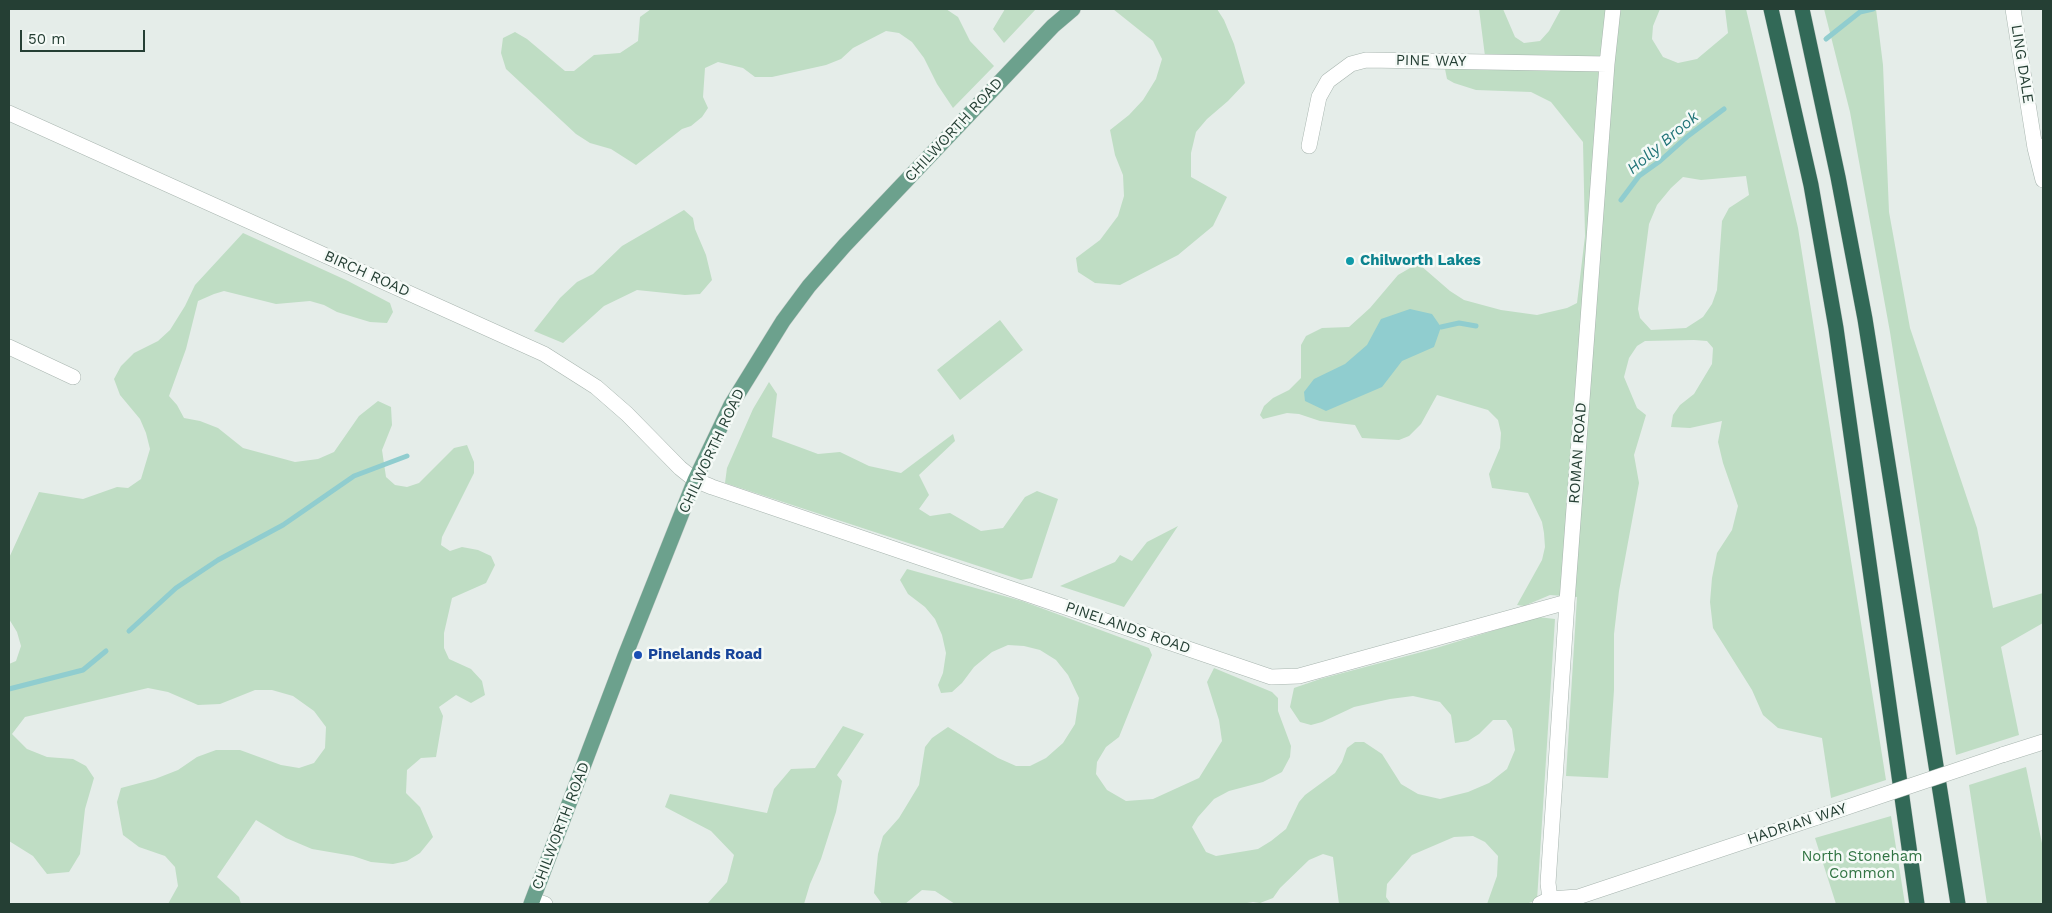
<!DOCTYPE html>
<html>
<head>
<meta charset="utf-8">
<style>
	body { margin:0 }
	#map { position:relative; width:2052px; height:913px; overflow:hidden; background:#e5ede9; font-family:"Work Sans",sans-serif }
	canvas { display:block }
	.frame { position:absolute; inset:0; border:10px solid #253f34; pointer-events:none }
	.scale { position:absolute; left:20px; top:30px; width:125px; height:22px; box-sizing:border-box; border:2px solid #253f34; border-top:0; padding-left:6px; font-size:15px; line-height:18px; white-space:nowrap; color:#253f34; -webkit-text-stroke:4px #f5faf7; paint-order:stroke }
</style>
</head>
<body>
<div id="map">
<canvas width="2052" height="913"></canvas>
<div class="frame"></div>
<div class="scale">50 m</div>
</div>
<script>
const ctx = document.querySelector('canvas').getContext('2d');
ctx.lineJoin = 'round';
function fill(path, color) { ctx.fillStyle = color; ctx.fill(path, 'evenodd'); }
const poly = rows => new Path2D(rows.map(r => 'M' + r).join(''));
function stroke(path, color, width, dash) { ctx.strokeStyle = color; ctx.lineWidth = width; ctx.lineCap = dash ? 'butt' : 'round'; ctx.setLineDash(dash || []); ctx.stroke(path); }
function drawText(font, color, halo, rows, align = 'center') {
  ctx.font = font + ' "Work Sans",sans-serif'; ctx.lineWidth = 5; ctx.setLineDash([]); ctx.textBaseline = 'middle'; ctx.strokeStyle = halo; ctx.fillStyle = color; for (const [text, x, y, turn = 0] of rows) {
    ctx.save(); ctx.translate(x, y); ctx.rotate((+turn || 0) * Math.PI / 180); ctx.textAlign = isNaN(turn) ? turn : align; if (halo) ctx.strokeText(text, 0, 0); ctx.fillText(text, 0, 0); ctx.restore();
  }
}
fill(poly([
	[651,9,946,9,958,17,970,41,994,66,953,108,937,84,924,58,912,42,899,33,886,31,853,48,841,59,826,65,772,77,755,77,743,68,718,62,705,68,703,97,708,108,702,117,691,126,682,129,636,165,611,149,590,143,576,134,506,69,501,53,503,38,515,32,527,39,565,71,574,71,594,55,620,53,638,41,640,17],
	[1005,9,1036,9,1004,43,993,29],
	[1113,9,1217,9,1224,20,1234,44,1245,83,1228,101,1207,119,1196,132,1191,153,1191,177,1227,197,1213,226,1178,255,1120,285,1095,283,1078,272,1076,258,1100,240,1118,216,1124,196,1123,175,1115,155,1110,130,1129,115,1143,100,1156,79,1162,59,1153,41],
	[1479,9,1503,9,1515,37,1524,43,1540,41,1549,31,1561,9,1660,9,1653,26,1652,39,1663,57,1678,63,1697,59,1728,33,1725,9,1746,9,1798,228,1886,780,1831,798,1822,738,1778,728,1763,715,1752,690,1713,628,1710,602,1712,578,1717,553,1732,530,1738,506,1723,463,1718,442,1722,421,1690,428,1671,427,1673,415,1680,405,1694,394,1712,364,1713,348,1707,341,1694,340,1645,341,1637,346,1629,358,1624,377,1637,408,1646,415,1634,455,1639,483,1619,591,1614,634,1614,690,1608,778,1566,776,1577,597,1550,595,1524,606,1517,605,1542,560,1545,547,1544,533,1542,522,1528,493,1492,488,1489,474,1500,448,1501,433,1498,420,1488,410,1437,395,1421,424,1409,436,1399,440,1362,438,1355,425,1320,421,1299,414,1287,413,1263,419,1260,415,1264,406,1273,398,1289,390,1301,378,1301,345,1306,336,1322,328,1349,327,1370,308,1398,275,1410,268,1420,265,1450,291,1464,300,1501,310,1537,315,1567,308,1577,303,1585,236,1583,142,1551,102,1531,92,1476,90,1454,83,1447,79,1445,69,1486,64],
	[1746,176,1749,195,1729,208,1722,221,1717,290,1712,304,1703,317,1686,328,1651,330,1640,318,1638,309,1649,224,1657,205,1671,188,1683,177,1701,180],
	[1824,9,1876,9,1883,65,1889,212,1910,328,1977,528,1993,608,2043,593,2043,623,2001,647,2019,735,1956,755,1890,332,1850,112],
	[684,210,693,218,695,229,706,255,712,280,700,294,685,295,637,290,604,306,563,343,534,331,560,298,577,282,593,274,622,246],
	[243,233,348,281,390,303,393,312,387,323,370,322,337,312,324,305,310,301,276,304,224,291,214,294,198,301,186,349,169,396,177,405,184,418,200,421,218,428,243,448,295,462,318,459,334,452,359,416,378,401,391,407,392,425,382,450,386,477,395,485,407,487,419,483,454,448,467,445,474,462,474,473,442,537,441,545,450,551,462,547,478,550,491,556,495,565,486,583,452,598,444,633,444,648,449,659,471,669,482,681,485,695,471,703,456,695,439,707,443,716,436,757,421,758,407,770,406,793,420,807,433,837,420,853,407,861,393,864,371,862,353,856,312,849,286,838,256,820,217,877,239,897,241,904,168,904,178,886,175,867,165,856,139,847,123,835,117,802,121,788,155,779,178,770,197,757,216,750,240,750,281,765,299,768,314,763,325,748,326,727,314,711,293,696,272,690,255,690,220,704,198,705,168,692,148,688,25,717,12,734,27,749,47,757,73,759,86,766,94,778,85,809,80,854,69,872,47,874,33,856,9,841,9,664,16,661,21,646,17,632,9,619,9,558,39,492,83,499,117,487,128,488,141,479,150,449,146,433,140,419,120,395,114,379,121,366,134,353,158,341,170,330,185,306,195,285],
	[1000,320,1023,350,960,400,937,370],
	[769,382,777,394,772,437,818,454,840,452,869,466,901,473,953,434,955,441,919,475,929,495,919,509,930,516,950,513,981,531,1003,528,1025,497,1037,491,1058,499,1032,578,1021,580,725,483,727,468,753,409],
	[1178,526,1124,607,1060,586,1115,562,1120,555,1132,561,1147,542],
	[907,569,1022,601,1149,648,1152,655,1119,737,1106,747,1097,762,1096,774,1107,790,1126,801,1153,799,1199,778,1222,741,1219,720,1207,682,1214,668,1272,692,1278,698,1278,711,1291,746,1290,757,1282,772,1263,782,1229,791,1214,799,1198,817,1192,827,1206,852,1216,856,1258,849,1271,841,1286,829,1299,802,1305,795,1335,773,1342,762,1347,748,1355,742,1364,742,1382,754,1401,784,1418,794,1440,799,1468,792,1489,783,1507,769,1515,750,1512,729,1506,720,1493,720,1479,734,1468,741,1455,743,1451,715,1440,702,1413,696,1390,699,1354,707,1322,722,1311,725,1300,722,1290,707,1294,688,1320,679,1433,649,1538,617,1555,619,1537,900,1526,904,1487,904,1497,876,1498,856,1485,842,1473,836,1454,837,1412,855,1387,884,1386,897,1391,904,1339,904,1333,857,1323,854,1309,860,1280,888,1273,898,1260,903,1253,902,1241,904,955,904,935,891,922,890,905,904,882,904,874,893,878,854,883,836,899,818,919,785,925,747,932,738,948,727,998,758,1016,766,1030,766,1046,758,1063,743,1075,724,1079,698,1068,675,1056,660,1040,650,1024,646,1008,645,992,652,974,667,962,683,952,692,941,693,938,685,943,673,946,653,942,635,935,619,925,607,908,594,900,580],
	[843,726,864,734,837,775,842,781,836,812,821,859,810,884,804,904,707,904,727,882,734,855,711,831,665,807,670,794,767,813,774,789,791,769,815,768],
	[2026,767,2043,848,2043,904,1987,904,1969,785],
	[1891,816,1905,904,1836,904,1815,838]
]), '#bfddc4');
fill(poly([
	[1410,309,1432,314,1441,327,1434,347,1402,361,1382,387,1326,411,1305,401,1304,392,1314,379,1345,364,1367,345,1381,319]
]), '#90cdcf');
stroke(poly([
	[1826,39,1860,12,1873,9],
	[1621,200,1639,176,1660,161,1688,136,1724,109],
	[1441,327,1459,323,1476,326],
	[129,631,176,588,218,560,283,525,354,476,407,456],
	[9,689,83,670,106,651]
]), '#90cdcf', 5);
const minor = poly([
	[2013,9,2035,148],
	[9,113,544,354,596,387,627,414,680,468,695,480,712,487,1271,677,1299,676,1567,602],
	[1309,146,1319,97,1328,81,1351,64,1366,60,1607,64],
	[2043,146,2035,148,2043,180],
	[9,347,73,377],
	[2002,755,2043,742],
	[1550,899,1548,883,1567,602,1607,64,1613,9],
	[533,900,545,904],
	[1540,904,1550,899,1578,897,1818,817]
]);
const primary = poly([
	[531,904,625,656,695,480,731,405,783,321,809,286,845,245,1053,26,1073,9]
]);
const motorway = poly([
	[1771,9,1811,185,1836,328,1917,904],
	[1802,9,1838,177,1865,319,1958,904]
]);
stroke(minor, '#a8b5af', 16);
stroke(primary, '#c2c9c6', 16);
stroke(motorway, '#c2c9c6', 16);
stroke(minor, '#fff', 15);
stroke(primary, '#6ca18d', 15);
stroke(motorway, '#326957', 15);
const minorBridge = poly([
	[1818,817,2002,755]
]);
stroke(minorBridge, '#a8b5af', 16, []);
stroke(minorBridge, '#fff', 15);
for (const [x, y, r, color] of [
	[1350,261,5,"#0f9aa8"],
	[638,655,5,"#1a4fb4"]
]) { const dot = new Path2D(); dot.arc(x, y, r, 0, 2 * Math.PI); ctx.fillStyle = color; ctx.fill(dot); stroke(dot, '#f5faf7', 2); }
drawText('15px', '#253f34', '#f5faf7', [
	["PINE WAY",1431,61,1],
	["LING DALE",2022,64,81],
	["CHILWORTH ROAD",954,130,-47],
	["BIRCH ROAD",367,274,24],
	["CHILWORTH ROAD",712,451,-65],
	["ROMAN ROAD",1578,453,-86],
	["PINELANDS ROAD",1128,628,19],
	["HADRIAN WAY",1797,824,-18],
	["CHILWORTH ROAD",561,826,-69]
]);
drawText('bold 15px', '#0d838f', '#f5faf7', [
	["Chilworth Lakes",1360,261]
], 'left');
drawText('bold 15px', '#164399', '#f5faf7', [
	["Pinelands Road",648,655]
], 'left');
drawText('15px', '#317443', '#f5faf7', [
	["North Stoneham",1862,857],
	["Common",1862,874]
]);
drawText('italic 16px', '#217478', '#f5faf7', [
	["Holly Brook",1663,143,-40]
]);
</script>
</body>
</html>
